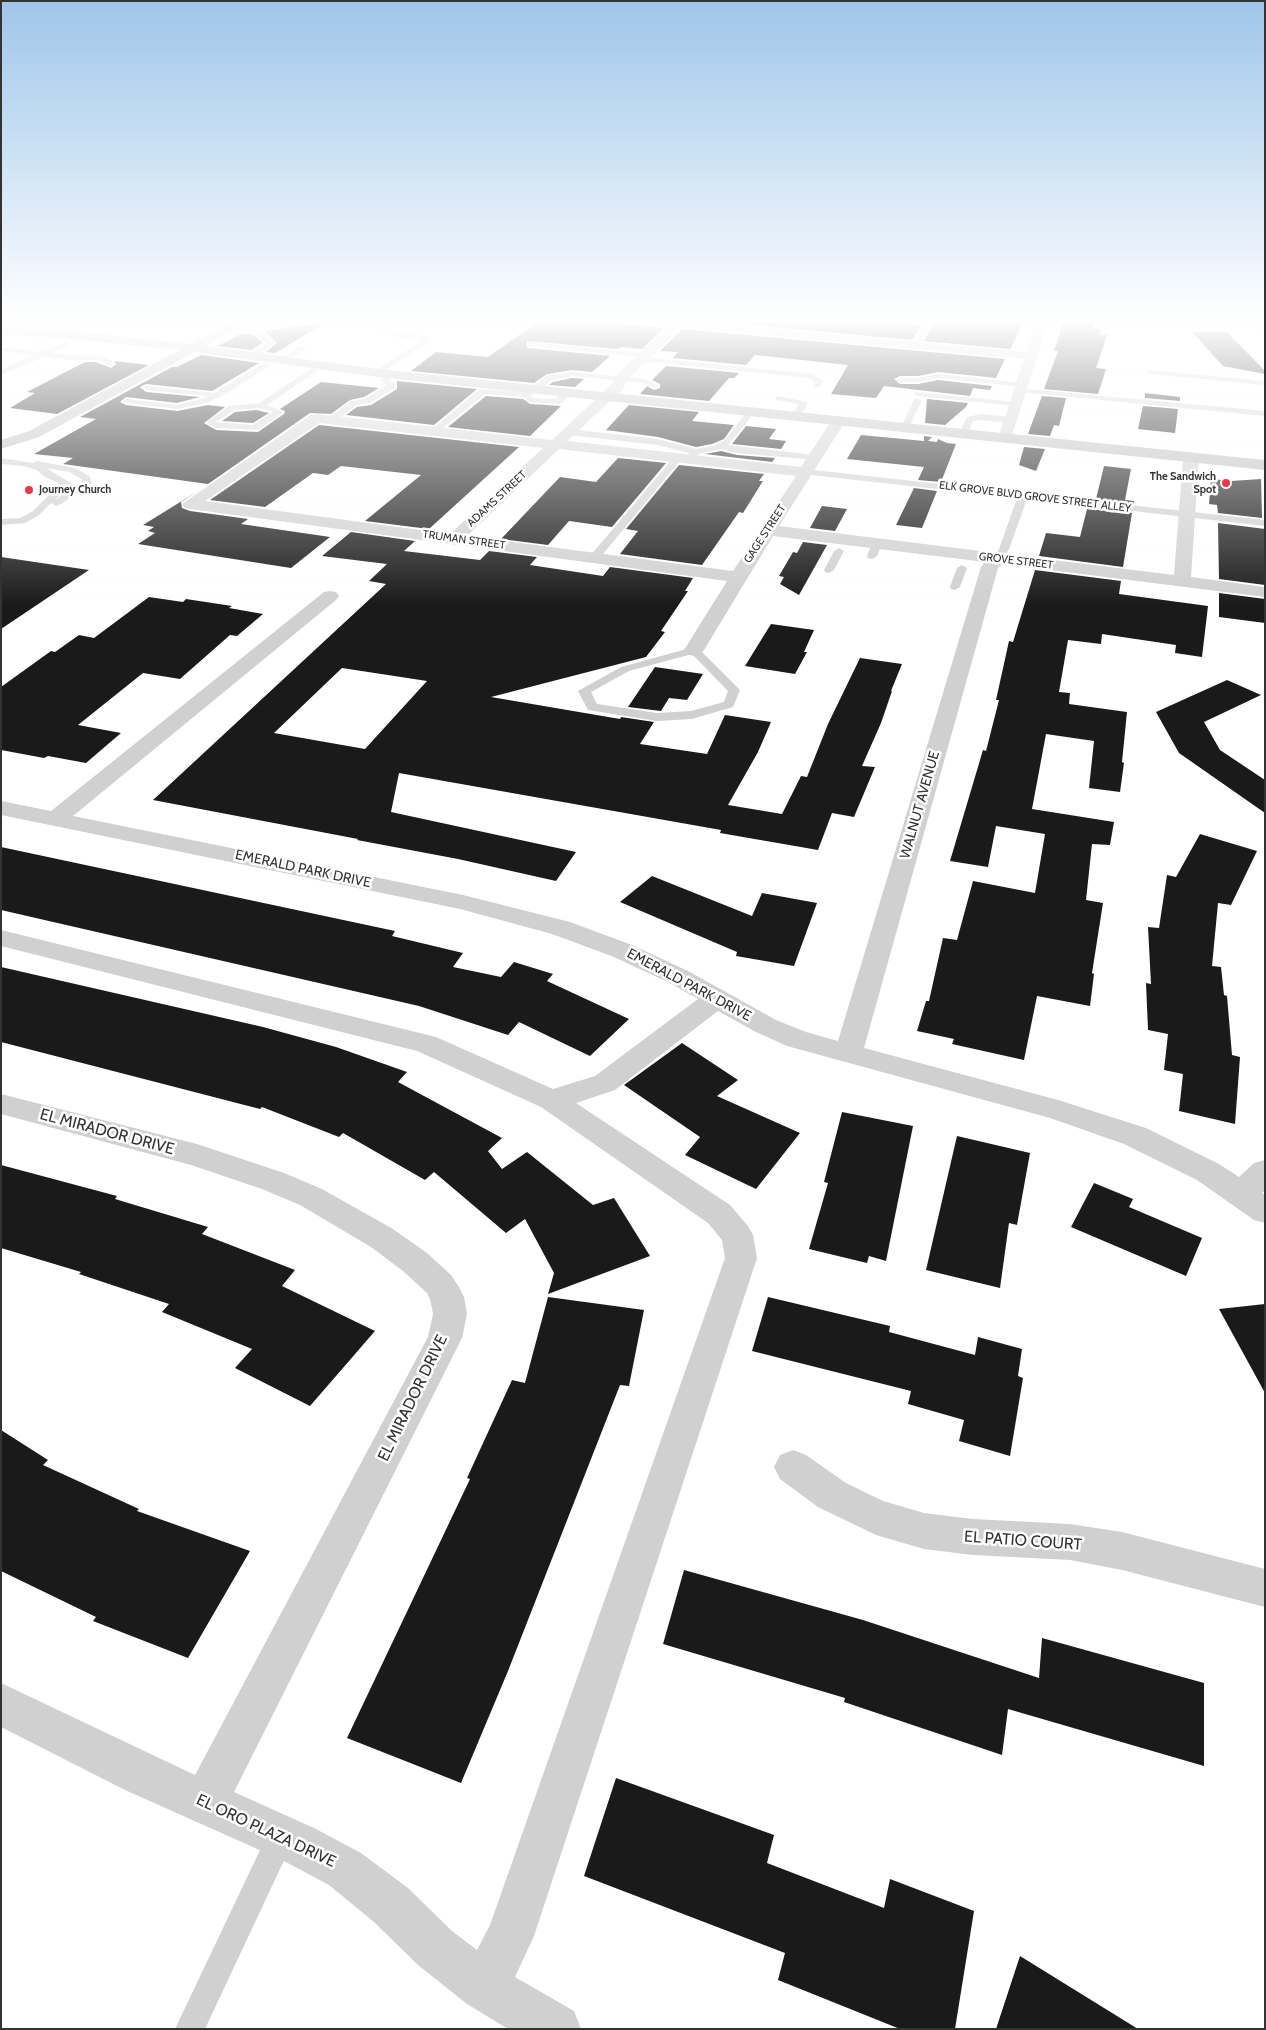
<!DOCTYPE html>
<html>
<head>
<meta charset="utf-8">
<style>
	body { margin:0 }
	#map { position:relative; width:1266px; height:2030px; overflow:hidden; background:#fff; font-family:Cabin,sans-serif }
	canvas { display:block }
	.frame { position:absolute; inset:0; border:2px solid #333; pointer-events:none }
</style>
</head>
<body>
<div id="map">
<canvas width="1266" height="2030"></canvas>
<div class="frame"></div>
</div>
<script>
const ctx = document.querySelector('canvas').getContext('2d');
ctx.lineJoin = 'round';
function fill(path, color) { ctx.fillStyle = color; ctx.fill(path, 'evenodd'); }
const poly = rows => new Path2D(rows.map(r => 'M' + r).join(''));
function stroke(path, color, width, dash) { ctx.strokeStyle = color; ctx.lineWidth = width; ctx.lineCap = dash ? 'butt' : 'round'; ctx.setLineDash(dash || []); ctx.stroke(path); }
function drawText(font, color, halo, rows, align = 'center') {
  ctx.font = font + ' Cabin,sans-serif'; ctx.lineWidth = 5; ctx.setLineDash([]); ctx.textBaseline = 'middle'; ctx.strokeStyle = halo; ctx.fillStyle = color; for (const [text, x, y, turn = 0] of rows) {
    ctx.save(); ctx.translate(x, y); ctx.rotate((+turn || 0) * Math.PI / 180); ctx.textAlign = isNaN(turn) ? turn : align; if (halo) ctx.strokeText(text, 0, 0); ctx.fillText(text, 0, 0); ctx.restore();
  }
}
fill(poly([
	[539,321,586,321,664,328,642,349,621,347,618,349,527,341,526,346,528,348,610,356,592,372,572,370,547,374,534,383,411,371,436,352,488,357],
	[710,321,874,321,922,325,912,340],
	[936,321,1024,321,1010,349,924,341],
	[1064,321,1095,321,1093,329,1101,330,1099,335,1107,335,1096,368,1106,369,1098,394,1044,389,1058,351,1054,351],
	[327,322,275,353,266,352,277,343,265,331],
	[682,329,1005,359,996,378,938,372,918,376,900,376,894,379,900,384,918,384,938,380,992,386,990,390,973,388,970,396,884,386,876,398,831,394,848,365,755,355,746,365,673,358,678,352,660,351],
	[1192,332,1227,332,1265,371,1265,374,1223,366],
	[242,333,254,335,263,343,251,350,218,346],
	[201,355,259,363,212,391,146,384,140,387,146,392,200,397,177,403,126,397,120,402,126,405,177,411,208,405,225,407,204,423,216,430,258,432,284,414,285,411,280,409,321,382,379,388,364,397,350,400,331,414,310,413,208,484,63,464,73,458,34,454,96,419,80,417,172,367,177,367],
	[114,361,149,365,57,414,10,408,35,393,27,392,85,362,96,362,111,368,116,364],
	[666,366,739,373,734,378,729,378,709,401,640,394,647,386,654,390,660,388,660,384,652,380],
	[572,378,584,379,575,387,549,385,553,382],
	[397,381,477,389,434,425,346,415,357,407,371,405,397,389],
	[1145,393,1180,397,1180,401,1145,398],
	[486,396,523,399,530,404,561,406,530,436,448,427],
	[1042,396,1066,398,1059,426,1054,425,1050,436,1028,434],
	[927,399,968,403,966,407,945,425,925,423],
	[629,405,699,412,692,421,734,425,724,439,712,444,696,447,658,437,606,430],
	[1143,406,1178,409,1175,433,1138,429],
	[256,410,269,413,253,423,222,421,235,412],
	[319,425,519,447,429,529,365,521,421,475,341,466,328,475,313,473,265,507,210,500],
	[746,426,776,429,769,439,786,441,781,449,732,444],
	[861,435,924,441,924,436,932,437,928,441,937,442,938,439,947,443,956,444,941,482,918,480,924,467,847,459],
	[1024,447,1045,449,1036,471,1019,465],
	[721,451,737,455,775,458,772,462,705,454],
	[618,458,666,463,612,527,569,521,548,545,501,539,560,477,596,482],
	[679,465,764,474,759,481,763,481,743,513,739,512,702,565,620,554,638,531,626,529],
	[1104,466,1131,469,1125,500,1134,501,1134,504,1096,499],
	[1211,479,1231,481,1261,479,1262,518,1218,513,1217,505,1209,504],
	[914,488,937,491,922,528,896,525],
	[198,491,181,502,182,508,190,511,248,519,241,524,330,537,291,568,138,544,155,533,148,531,154,527,143,525],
	[822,506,847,509,835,531,810,528],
	[1087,509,1132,513,1123,567,1039,556,1046,533,1080,537],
	[1218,523,1265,529,1265,585,1219,579],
	[351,532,415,541,404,551,480,560,489,551,537,557,530,565,603,576,610,567,693,578,685,591,688,591,661,631,665,632,646,657,491,697,620,719,621,717,654,722,640,744,707,754,725,715,771,722,758,752,728,805,782,814,801,776,807,777,828,724,860,658,902,664,891,691,892,691,881,723,862,766,875,767,854,817,832,813,818,850,720,833,721,830,399,773,391,812,576,852,556,881,458,859,357,840,358,839,153,800,386,584,369,581,387,564,322,556],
	[342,668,427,681,365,749,274,733],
	[803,542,827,545,799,595,780,584,784,577,779,576,793,552,797,553],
	[1,557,89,570,1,629],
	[1035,570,1121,581,1119,594,1208,606,1202,657,1175,653,1176,645,1102,634,1101,644,1068,640,1059,692,1070,693,1069,704,1127,712,1122,762,1124,763,1120,792,1089,788,1094,741,1046,734,1032,809,1114,822,1110,845,1092,844,1086,900,1103,903,1092,973,1094,974,1090,1006,1037,996,1024,1060,952,1044,954,1039,917,1031,926,1001,929,1001,943,938,957,940,973,881,1035,893,1045,834,996,826,988,867,950,861,983,750,986,751,999,700,996,700,1009,641,1013,642],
	[1219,593,1265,599,1265,623,1219,617],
	[149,597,183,602,186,599,232,606,229,608,263,614,237,636,230,635,180,679,143,673,78,725,121,733,86,763,48,756,44,758,1,750,1,687,51,651,55,652,79,635,94,638],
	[771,624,814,630,804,652,807,652,795,674,745,666],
	[655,667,703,674,687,700,669,698,661,711,628,707],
	[1227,680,1261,695,1204,722,1220,750,1265,780,1265,813,1179,753,1156,712],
	[1200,834,1257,851,1231,905,1218,903,1212,966,1221,967,1224,995,1227,996,1232,1055,1240,1057,1235,1124,1179,1111,1183,1074,1164,1070,1168,1034,1148,1030,1146,983,1151,984,1148,927,1159,928,1167,875,1176,877],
	[1,847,395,931,392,936,463,953,453,967,501,977,514,962,553,974,547,981,629,1019,590,1056,519,1022,508,1035,419,1006,1,910],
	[652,876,752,916,762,893,817,903,794,966,736,956,737,952,620,902],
	[1,967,263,1027,336,1047,407,1072,398,1082,502,1138,488,1151,502,1169,527,1152,593,1205,614,1198,650,1256,548,1294,554,1273,525,1219,506,1233,434,1172,425,1180,343,1133,339,1137,262,1107,260,1109,1,1042],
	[682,1043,738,1080,717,1096,800,1133,756,1189,685,1155,700,1137,624,1085],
	[842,1112,913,1126,886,1261,869,1256,867,1263,809,1249,828,1183,824,1182],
	[957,1136,1030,1153,1017,1225,1009,1223,1000,1288,926,1270],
	[1,1165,117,1196,115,1199,208,1227,202,1234,295,1270,282,1286,375,1331,310,1406,235,1368,252,1349,162,1312,169,1304,79,1274,81,1272,1,1248],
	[1094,1183,1133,1199,1129,1207,1202,1238,1186,1276,1071,1227],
	[548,1297,644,1310,629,1386,620,1385,508,1671,461,1783,347,1738,470,1479,467,1478,512,1380,525,1383],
	[768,1297,890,1326,889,1332,975,1355,978,1337,1022,1349,1018,1376,1023,1378,1010,1456,959,1441,964,1420,908,1404,911,1391,752,1351],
	[1265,1304,1265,1393,1219,1309],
	[1,1430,48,1460,43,1465,139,1509,137,1511,250,1551,188,1658,93,1621,96,1617,1,1571],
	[684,1570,863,1620,1039,1678,1042,1638,1204,1683,1204,1766,1008,1709,1002,1755,844,1702,845,1698,663,1644],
	[616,1778,774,1835,767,1863,884,1908,890,1879,974,1911,955,2029,900,2029,778,1980,785,1953,584,1876],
	[1020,1956,1138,2029,996,2029]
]), '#1a1a1a');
fill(poly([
	[927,321,934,321,918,347,912,347,911,345,927,321],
	[227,326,260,329,275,343,256,357,250,357,250,353,266,343,255,333,230,330,226,328,227,326],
	[383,328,426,336,431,340,378,375,375,375,375,371,422,340,391,336,383,332,383,328],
	[66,341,69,341,69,345,50,353,96,356,109,358,114,364,110,366,103,362,96,360,70,360,43,357,1,375,1,370,33,355,1,351,1,347,41,352,66,341],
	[528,342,644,353,648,355,644,357,812,374,823,381,820,387,814,387,815,382,810,378,640,361,636,359,640,357,531,346,528,346,528,342],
	[300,346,307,348,287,361,280,359,300,346],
	[264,363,271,365,227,393,207,403,177,409,126,403,122,401,126,399,177,405,201,399,208,396,146,390,142,388,146,386,214,393,264,363],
	[312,368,319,370,267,405,283,412,258,430,216,428,206,422,229,406,259,403,312,368],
	[260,408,273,412,253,425,216,422,234,410,260,408],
	[1148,370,1265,381,1265,385,1151,374,1147,372,1148,370],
	[389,372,396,374,389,380,396,383,396,387,370,403,356,405,335,422,329,422,329,418,351,401,365,399,387,385,380,380,389,372],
	[572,372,646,379,659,386,655,388,644,383,572,376,552,380,531,396,533,398,555,399,566,391,572,391,572,395,560,404,530,402,524,397,485,394,437,433,430,431,480,389,525,392,547,376,572,372],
	[938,374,1022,383,1026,385,1022,387,938,378,918,382,900,382,896,380,900,378,918,378,938,374],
	[1017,388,1265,411,1265,416,1020,392,1017,392,1017,388],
	[915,392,1016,402,1020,404,1016,406,918,396,915,396,915,392],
	[776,396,804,401,808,403,799,418,796,419,792,416,799,404,776,400,776,396],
	[915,398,922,400,908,429,902,429,901,427,915,398],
	[749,409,756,411,728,445,814,455,817,456,817,460,737,453,721,449,699,454,686,463,682,460,689,453,658,445,569,435,565,432,569,429,658,439,696,449,713,446,725,440,749,409],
	[981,414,1010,417,1014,420,1010,423,981,420,973,421,967,435,961,435,960,433,967,417,981,414],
	[677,456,680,457,680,461,598,560,590,560,590,556,674,457,677,456],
	[1,458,33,463,37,461,75,468,89,476,92,483,59,505,56,506,51,503,39,515,25,523,1,525,1,519,20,518,33,511,60,484,45,477,37,470,23,466,1,464,1,458],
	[46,468,69,472,82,479,82,482,55,500,71,483,46,468],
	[805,469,1265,520,1265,526,1027,499,1009,549,1001,561,997,562,992,559,999,549,1017,498,802,474,800,472,805,469],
	[877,541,882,544,877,556,872,559,868,558,867,556,872,544,877,541],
	[839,548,844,551,834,570,829,573,825,572,824,570,834,551,839,548],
	[962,565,967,568,960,587,955,590,951,589,950,587,957,568,962,565],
	[694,647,698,648,740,690,733,707,692,719,657,721,588,710,578,691,621,667,694,647],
	[692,654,728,691,724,702,691,711,657,713,597,704,591,692,629,671,692,654],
	[281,1823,291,1827,295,1837,205,2029,175,2029,271,1827,281,1823]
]), '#d0d0d0');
fill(poly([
	[650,321,692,321,1027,352,1037,321,1049,321,1010,441,1000,441,998,438,1024,359,681,327,627,380,623,389,567,441,801,467,834,417,844,417,846,420,779,526,1174,575,1183,458,1186,455,1191,453,1196,455,1199,458,1191,577,1265,587,1265,597,1002,564,998,568,864,1048,1058,1100,1146,1128,1219,1164,1239,1177,1254,1163,1265,1160,1265,1191,1262,1193,1265,1195,1265,1223,1254,1220,1197,1180,1124,1144,1050,1118,787,1046,756,1032,718,1011,615,1090,576,1103,730,1205,748,1226,753,1235,757,1258,534,1936,515,1977,574,2011,581,2029,508,2029,467,2004,418,1965,374,1922,329,1885,282,1860,125,1790,1,1727,1,1683,195,1775,428,1337,433,1314,430,1299,427,1293,403,1271,371,1247,300,1205,262,1189,191,1165,1,1114,1,1094,197,1144,284,1173,322,1189,393,1229,427,1253,451,1275,459,1287,464,1297,467,1314,462,1338,234,1792,314,1828,361,1853,408,1888,452,1931,477,1950,490,1925,725,1258,722,1240,708,1223,541,1107,417,1051,1,946,1,930,436,1037,553,1089,595,1076,698,999,672,984,614,957,552,934,460,909,1,815,1,801,51,811,324,592,330,591,336,592,339,596,336,600,73,816,463,895,570,922,632,945,690,972,776,1020,806,1032,838,1041,981,567,985,562,773,536,704,650,701,654,694,656,687,654,684,650,727,581,190,509,184,507,182,504,311,415,316,414,552,440,612,384,616,376,668,326,652,324,650,321],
	[319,423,543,448,450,534,205,501,319,423],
	[559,449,796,476,733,571,467,536,559,449],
	[1251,321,1264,321,1265,332,1261,331,1251,321],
	[793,1450,806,1455,846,1483,883,1501,924,1513,973,1519,1070,1524,1122,1532,1265,1569,1265,1607,1122,1570,1070,1560,973,1555,924,1549,876,1535,818,1507,780,1479,774,1467,780,1455,793,1450]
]), '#d0d0d0');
fill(poly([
	[235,321,249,321,206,346,378,369,1265,460,1265,470,378,377,195,352,39,437,1,449,1,440,29,431,180,350,50,337,1,335,1,327,50,329,191,344,235,321]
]), '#bdbdbd');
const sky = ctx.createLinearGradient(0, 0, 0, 605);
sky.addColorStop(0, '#9ec6ea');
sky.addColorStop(0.53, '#fff');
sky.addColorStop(1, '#ffffff00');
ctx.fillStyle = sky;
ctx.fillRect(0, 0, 1266, 605);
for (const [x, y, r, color] of [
	[1226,483,5,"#e63946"],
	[29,490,5,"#e63946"]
]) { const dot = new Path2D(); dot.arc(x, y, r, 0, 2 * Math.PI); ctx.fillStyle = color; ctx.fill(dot); stroke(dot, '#fff', 2); }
drawText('bold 11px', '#333', '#fff', [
	["The Sandwich",1216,477],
	["Spot",1216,490],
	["Journey Church",39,490,"left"]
], 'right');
drawText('11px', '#333', '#fff', [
	["ELK GROVE BLVD GROVE STREET ALLEY",1035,497,7],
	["ADAMS STREET",497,499,-43],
	["GAGE STREET",765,534,-57],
	["TRUMAN STREET",464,540,8],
	["GROVE STREET",1016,561,7]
]);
drawText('14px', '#333', '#fff', [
	["WALNUT AVENUE",920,805,-74],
	["EMERALD PARK DRIVE",303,869,12],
	["EMERALD PARK DRIVE",689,985,28]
]);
drawText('16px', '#333', '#fff', [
	["EL MIRADOR DRIVE",107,1132,15],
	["EL MIRADOR DRIVE",413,1398,-64],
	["EL PATIO COURT",1023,1541,4],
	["EL ORO PLAZA DRIVE",266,1831,25]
]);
</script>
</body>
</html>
